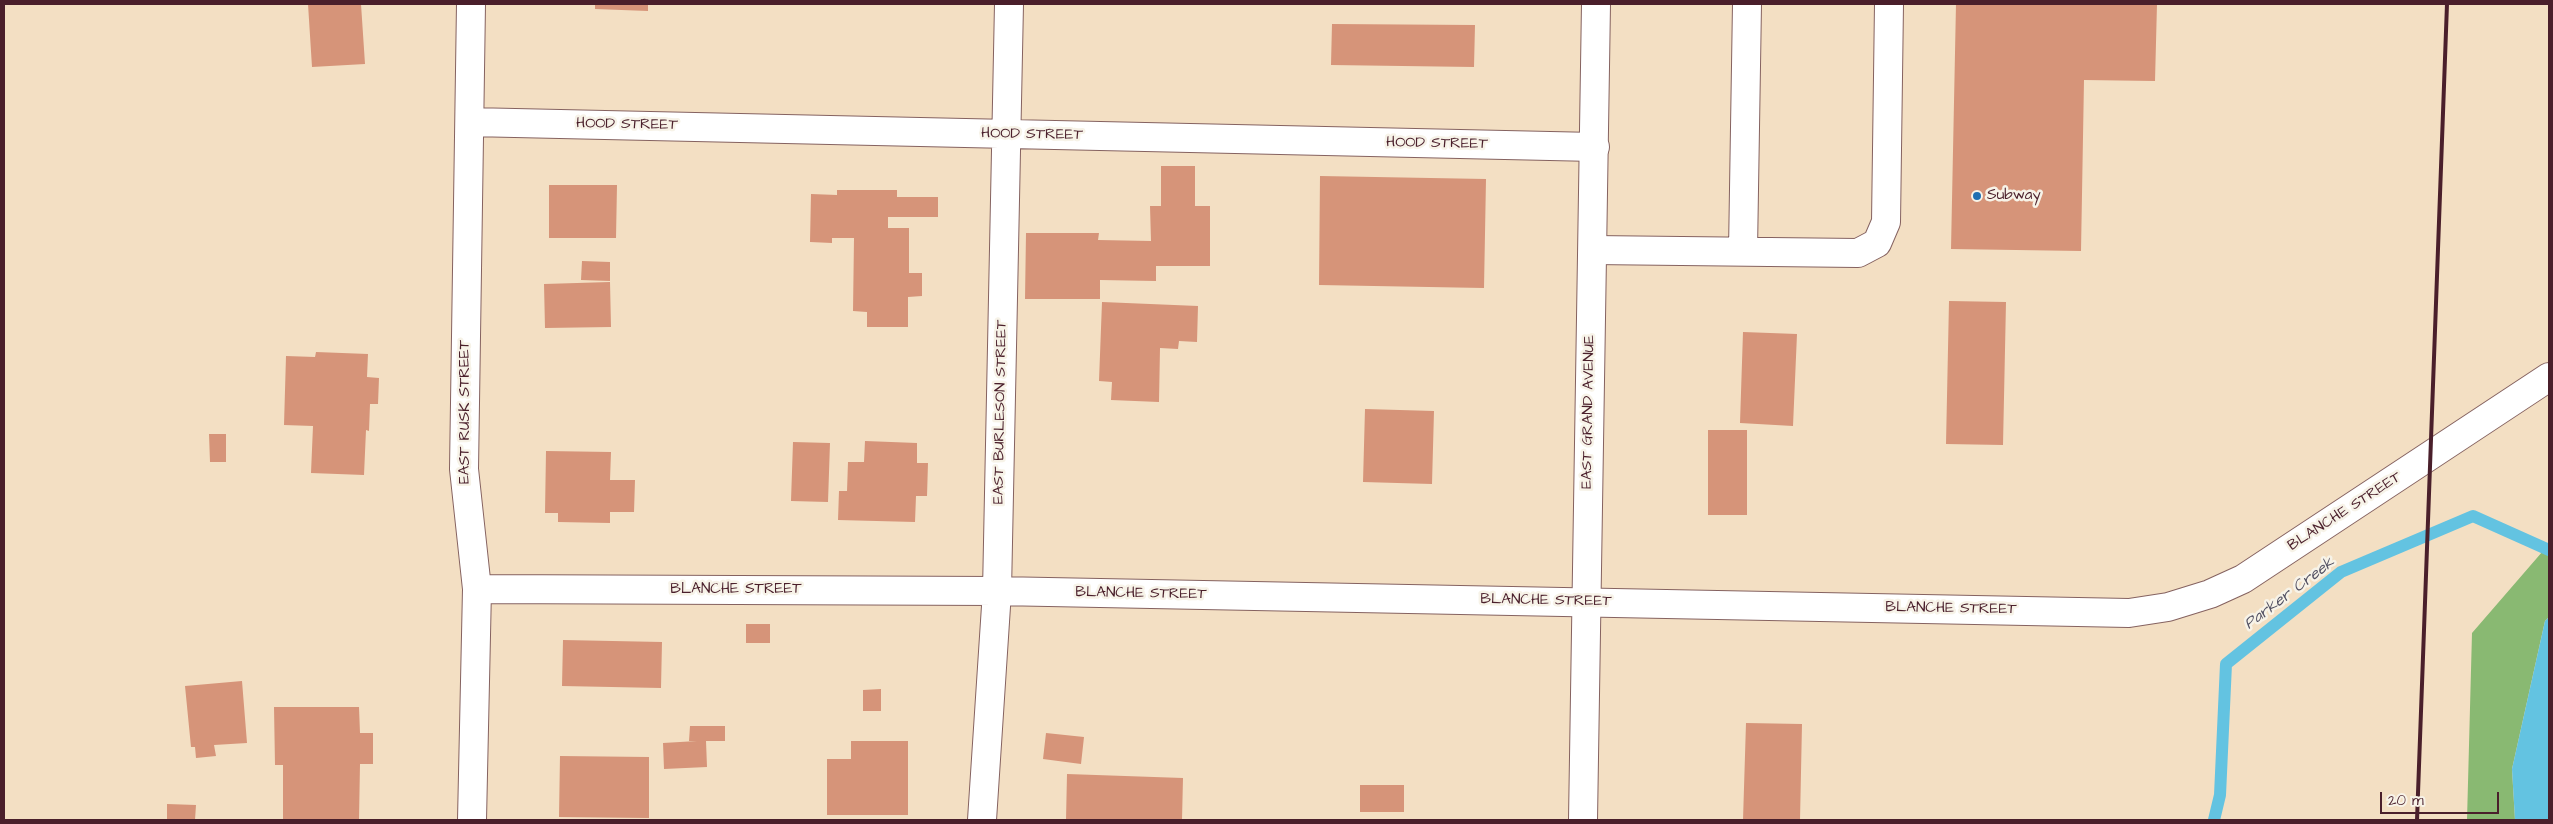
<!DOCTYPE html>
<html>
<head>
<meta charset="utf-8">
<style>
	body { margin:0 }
	#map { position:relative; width:2553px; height:824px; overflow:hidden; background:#f3dfc3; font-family:"Architects Daughter",sans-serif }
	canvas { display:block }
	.frame { position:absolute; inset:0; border:5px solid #4a1f2b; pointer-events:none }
	.scale { position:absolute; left:2380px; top:792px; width:119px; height:22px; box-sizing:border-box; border:2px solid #4a1f2b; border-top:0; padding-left:6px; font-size:15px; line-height:18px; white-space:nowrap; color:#4a1f2b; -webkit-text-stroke:4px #f7f3e8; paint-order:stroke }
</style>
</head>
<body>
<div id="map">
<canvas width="2553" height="824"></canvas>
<div class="frame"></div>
<div class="scale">20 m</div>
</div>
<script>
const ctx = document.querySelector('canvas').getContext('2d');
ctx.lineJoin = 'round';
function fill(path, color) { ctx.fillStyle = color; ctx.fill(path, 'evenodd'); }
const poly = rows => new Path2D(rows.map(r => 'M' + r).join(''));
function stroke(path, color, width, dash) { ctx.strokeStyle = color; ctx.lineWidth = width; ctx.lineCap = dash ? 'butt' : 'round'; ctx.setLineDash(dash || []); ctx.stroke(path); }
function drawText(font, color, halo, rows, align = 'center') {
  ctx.font = font + ' "Architects Daughter",sans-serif'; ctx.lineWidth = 5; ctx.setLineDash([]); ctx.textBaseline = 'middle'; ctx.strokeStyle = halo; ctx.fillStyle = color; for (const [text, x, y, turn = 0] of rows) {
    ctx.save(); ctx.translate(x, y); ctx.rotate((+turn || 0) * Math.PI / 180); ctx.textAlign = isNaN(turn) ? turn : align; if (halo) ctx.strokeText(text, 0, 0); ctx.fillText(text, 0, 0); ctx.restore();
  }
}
fill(poly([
	[2549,544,2549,617,2545,621,2512,769,2515,820,2467,820,2472,633]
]), '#89b972');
fill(poly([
	[2549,617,2549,820,2515,820,2512,769,2545,621]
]), '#63c3e1');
stroke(poly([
	[2214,820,2220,795,2226,664,2341,572,2473,516,2549,550]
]), '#63c3e1', 12);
fill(poly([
	[308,4,361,4,365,64,312,67],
	[595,4,648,4,648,11,595,9],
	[1956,4,2157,4,2155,81,2084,80,2081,251,1951,249],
	[1332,24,1475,25,1474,67,1331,65],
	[1161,166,1195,166,1195,206,1210,206,1210,266,1156,266,1156,281,1100,280,1100,299,1025,299,1026,233,1099,233,1098,240,1151,241,1150,206,1161,206],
	[1320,176,1486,179,1484,288,1319,285],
	[549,185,617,185,616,238,549,238],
	[837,190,897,190,897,197,938,197,938,217,888,217,888,228,909,228,909,273,922,273,922,296,908,297,908,327,867,327,867,312,853,311,854,238,832,238,832,243,810,242,811,194,837,195],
	[582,261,610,262,610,281,581,280],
	[610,282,611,327,545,328,544,284],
	[1949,301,2006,302,2003,445,1946,444],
	[1102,302,1198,306,1197,342,1179,341,1178,349,1160,348,1159,402,1111,400,1112,382,1099,381],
	[1743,332,1797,334,1793,426,1740,423],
	[316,352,368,354,367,377,379,378,378,404,370,404,369,431,366,430,364,475,311,473,313,426,284,425,286,356,315,357],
	[1365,409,1434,411,1432,484,1363,482],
	[1708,430,1747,430,1747,515,1708,515],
	[209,434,226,434,226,462,210,462],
	[865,441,917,443,917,463,928,463,927,496,916,496,915,522,838,520,839,491,847,491,848,462,864,462],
	[793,442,830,443,828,502,791,501],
	[546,451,611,452,610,480,635,480,634,512,610,512,610,523,558,522,558,513,545,513],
	[746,624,770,624,770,643,746,643],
	[563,640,662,642,661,688,562,686],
	[242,681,247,743,214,745,216,756,196,758,195,747,191,747,185,686],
	[881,689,881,711,863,711,863,690],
	[274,707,359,707,360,733,373,733,373,764,360,764,359,820,283,820,283,765,275,765],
	[1746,723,1802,724,1800,820,1743,820],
	[690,726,725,726,725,741,706,741,707,767,664,769,663,743,697,741,689,741],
	[1046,733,1084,737,1081,764,1043,759],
	[851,741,908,741,908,815,827,815,827,759,851,759],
	[560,756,649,757,649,818,559,817],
	[1067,774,1183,778,1182,820,1066,820],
	[1360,785,1404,785,1404,812,1360,812],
	[167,804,196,805,195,820,167,820]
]), '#d69479');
const minor = poly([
	[471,4,464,469,477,589,472,820],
	[470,122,1595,147],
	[1593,250,1858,253,1877,243,1886,222,1889,4],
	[1743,251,1747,4],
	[477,589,997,591,2129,613,2168,607,2210,594,2243,579,2549,377],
	[982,820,997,591,1009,4]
]);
const highway = poly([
	[1583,820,1596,4]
]);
stroke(minor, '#856260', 30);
stroke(highway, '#856260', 30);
stroke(minor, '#fff', 28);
stroke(highway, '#fff', 28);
stroke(poly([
	[2417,820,2447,4]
]), '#4a1f2b', 4);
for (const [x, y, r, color] of [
	[1977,196,5,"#1f6fb2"]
]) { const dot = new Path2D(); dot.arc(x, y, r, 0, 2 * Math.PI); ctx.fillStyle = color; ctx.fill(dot); stroke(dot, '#f7f3e8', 2); }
drawText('15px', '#4a1f2b', '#f7f3e8', [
	["HOOD STREET",627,125,1],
	["HOOD STREET",1032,135,1],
	["HOOD STREET",1437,144,1],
	["EAST RUSK STREET",466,412,-90],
	["EAST BURLESON STREET",1001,412,-89],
	["EAST GRAND AVENUE",1589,412,-89],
	["BLANCHE STREET",2345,512,-33],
	["BLANCHE STREET",736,590],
	["BLANCHE STREET",1141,594,1],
	["BLANCHE STREET",1546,601,1],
	["BLANCHE STREET",1951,609,1]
]);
drawText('15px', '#4a1f2b', '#f7f3e8', [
	["Subway",1987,196]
], 'left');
drawText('italic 16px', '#525062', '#f7f3e8', [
	["Parker Creek",2290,594,-37]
]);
</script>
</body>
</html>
